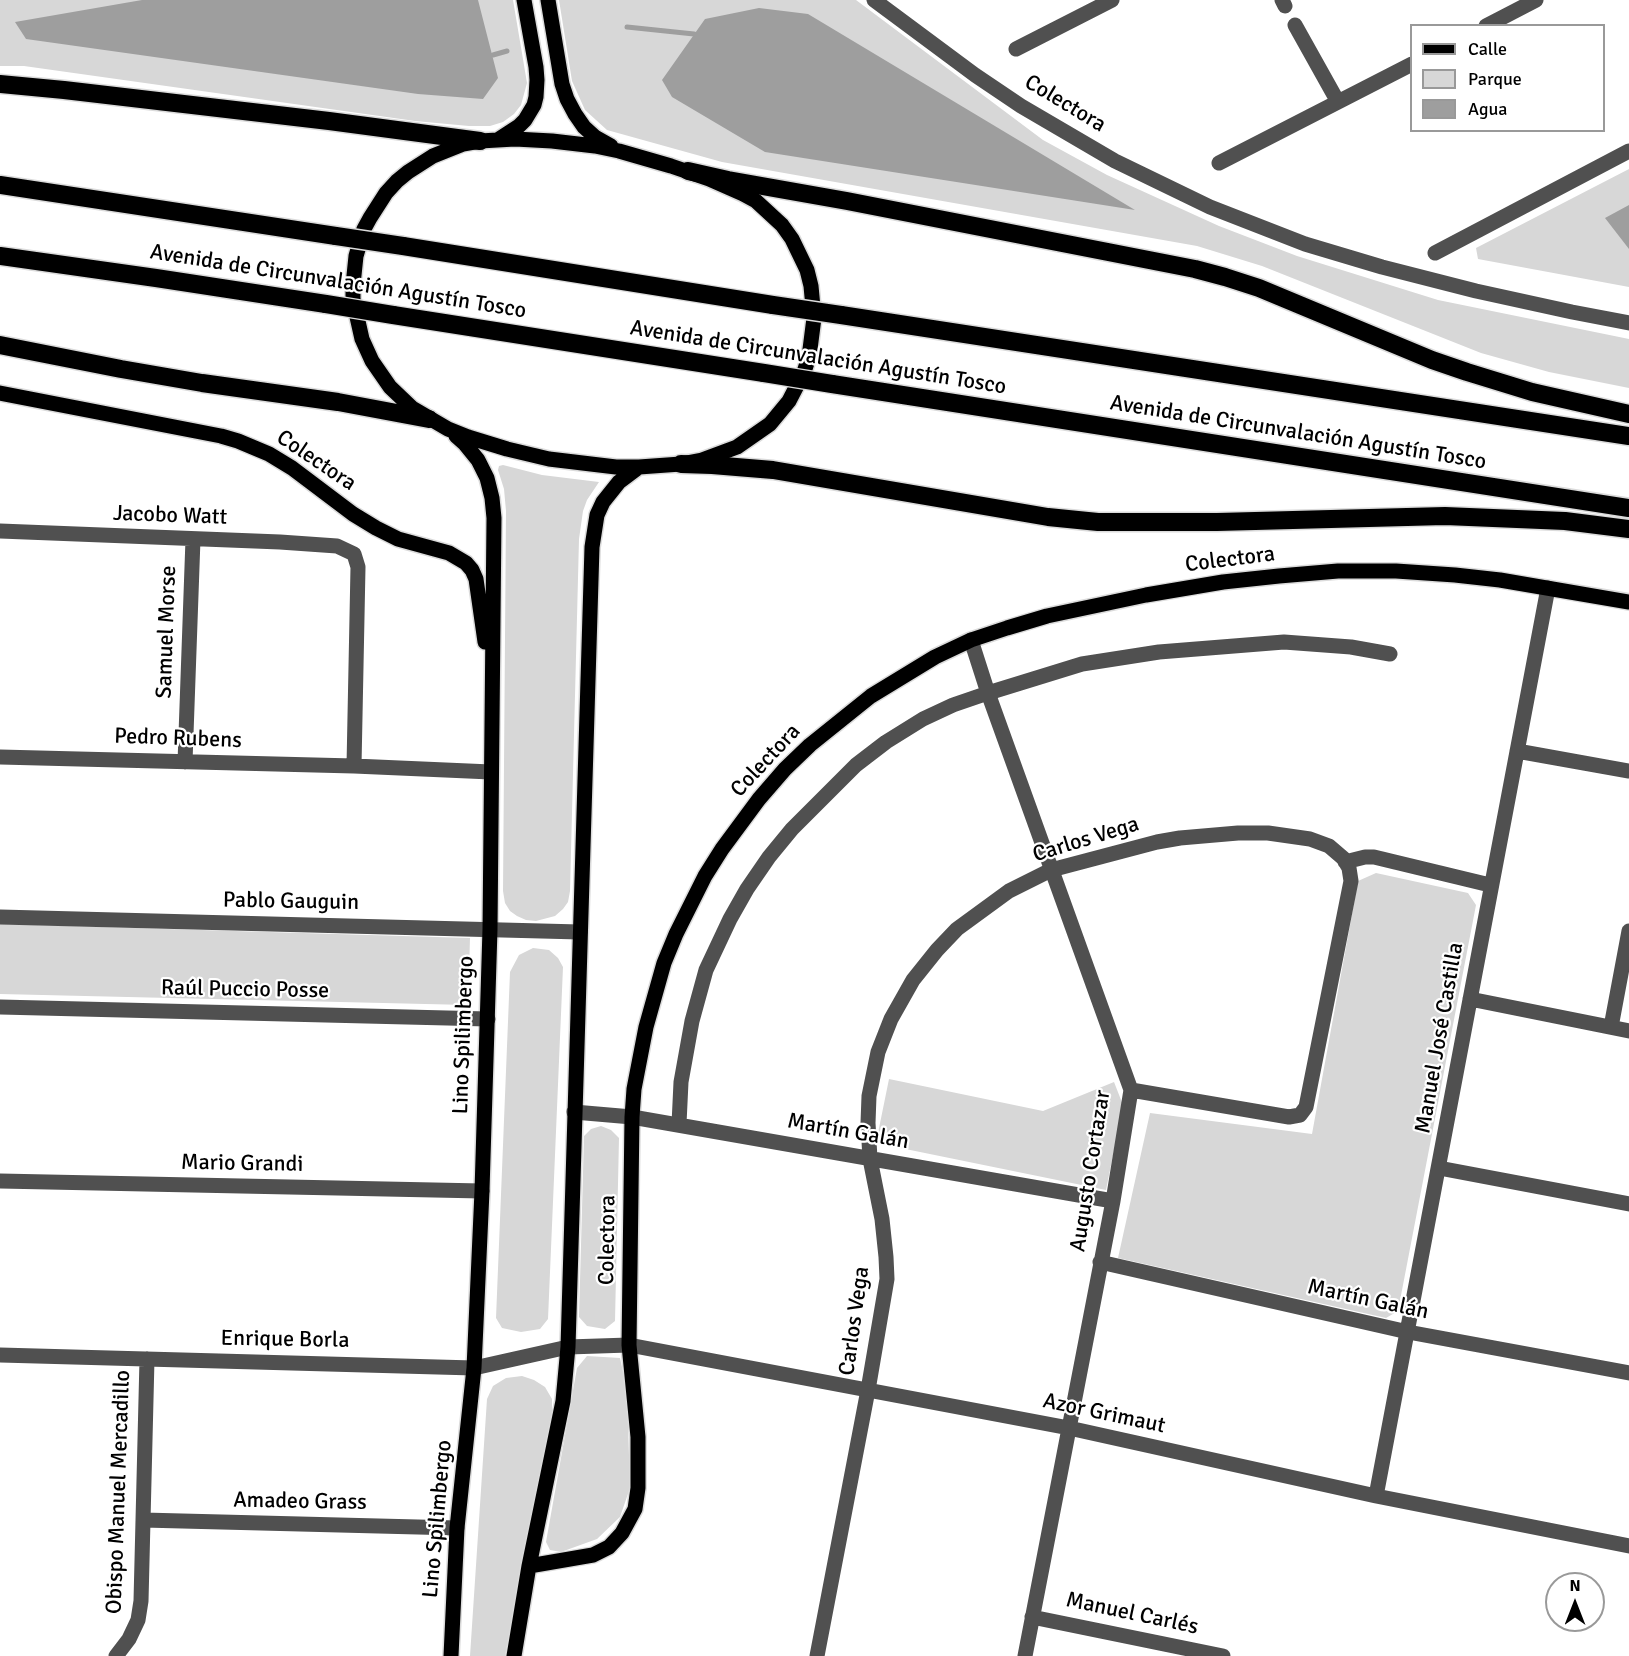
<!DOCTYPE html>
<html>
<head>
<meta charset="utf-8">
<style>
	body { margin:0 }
	#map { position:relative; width:1629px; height:1656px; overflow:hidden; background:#fff; font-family:Signika,sans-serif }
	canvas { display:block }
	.legend { position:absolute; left:1410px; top:24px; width:195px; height:108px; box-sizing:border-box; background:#fff; border:2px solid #999; margin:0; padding:8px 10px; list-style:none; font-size:18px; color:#000 }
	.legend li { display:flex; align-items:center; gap:12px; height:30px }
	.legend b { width:30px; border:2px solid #999 }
	.north { position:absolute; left:1545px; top:1572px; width:60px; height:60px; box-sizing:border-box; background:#fff; border:2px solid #999; border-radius:50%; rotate:0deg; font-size:16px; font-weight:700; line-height:24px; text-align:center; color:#000 }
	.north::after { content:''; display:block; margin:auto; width:21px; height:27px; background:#000; clip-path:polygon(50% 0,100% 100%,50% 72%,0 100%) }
</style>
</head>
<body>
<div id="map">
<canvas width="1629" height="1656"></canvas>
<ul class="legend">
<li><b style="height:8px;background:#000"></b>Calle</li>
<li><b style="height:16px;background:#d7d7d7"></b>Parque</li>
<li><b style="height:16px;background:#9e9e9e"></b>Agua</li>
</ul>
<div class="north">N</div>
</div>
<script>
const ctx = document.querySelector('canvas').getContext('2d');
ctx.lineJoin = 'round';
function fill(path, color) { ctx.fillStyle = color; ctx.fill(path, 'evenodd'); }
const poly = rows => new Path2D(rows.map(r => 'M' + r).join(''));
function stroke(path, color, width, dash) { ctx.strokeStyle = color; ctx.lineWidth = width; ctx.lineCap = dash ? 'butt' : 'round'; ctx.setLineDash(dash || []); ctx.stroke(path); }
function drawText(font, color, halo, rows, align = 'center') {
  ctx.font = font + ' Signika,sans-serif'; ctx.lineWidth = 4.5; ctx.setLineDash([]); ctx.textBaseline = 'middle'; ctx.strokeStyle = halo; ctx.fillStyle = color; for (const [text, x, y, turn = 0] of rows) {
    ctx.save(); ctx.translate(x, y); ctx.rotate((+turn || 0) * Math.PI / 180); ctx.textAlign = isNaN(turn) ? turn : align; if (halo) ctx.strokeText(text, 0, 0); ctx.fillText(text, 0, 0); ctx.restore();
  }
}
fill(poly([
	[0,0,513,0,527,83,521,105,514,114,503,122,490,126,469,126,415,121,24,66,0,66],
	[559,0,856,0,1043,140,1107,175,1219,226,1297,256,1438,300,1629,339,1629,388,1549,372,1481,353,1262,266,1197,246,722,162,607,130,585,110,572,81],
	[1629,169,1629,287,1478,259,1476,248],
	[503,465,542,475,599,482,587,500,583,511,579,539,570,891,568,902,563,909,555,916,536,921,526,920,517,916,510,911,505,903,503,891,506,511,504,489,498,470,499,466],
	[1376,873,1468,893,1476,905,1398,1311,1386,1318,1118,1258,1150,1113,1312,1134,1358,881],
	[0,924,470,938,468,1005,0,994],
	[533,948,549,950,558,958,563,967,548,1319,540,1329,521,1332,502,1328,496,1318,510,972,519,955],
	[889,1079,1043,1111,1114,1082,1123,1105,1106,1190,876,1143],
	[601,1126,611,1130,619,1138,615,1321,605,1329,587,1326,579,1317,584,1136,591,1129],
	[587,1356,620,1358,627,1390,630,1488,620,1517,597,1539,561,1552,550,1550,546,1542,577,1368],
	[522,1376,534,1380,545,1387,552,1399,552,1414,505,1656,470,1656,487,1399,493,1386,506,1378]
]), '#d7d7d7');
fill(poly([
	[142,0,478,0,498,78,483,99,418,94,26,39,15,22],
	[759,8,808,14,1135,210,765,152,672,97,662,80,705,19],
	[1629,205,1629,249,1605,218]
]), '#9e9e9e');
stroke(poly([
	[627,27,694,34],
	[493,55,507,51]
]), '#9e9e9e', 5);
const major = poly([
	[548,0,562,84,567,99,575,114,584,127,595,137,611,146],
	[499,139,519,126,525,120,534,105,536,97,537,80,536,67,524,0],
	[515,139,552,141,595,146,619,151,671,166,709,179,743,194,756,201,782,225,792,239,807,270,811,286,814,318,809,357,804,372,789,401,770,424,737,447,702,460,681,464,639,467,616,467,549,459,507,449,468,437,448,429,412,408,390,387,372,361,362,339,353,299,353,285,356,256,364,229,370,218,386,193,397,181,408,172,433,156,463,144,480,141,515,139],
	[0,393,221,436,238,441,269,454,292,468,353,514,376,528,398,539,449,553,466,563,472,570,476,579,485,642],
	[529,1566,593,1555,609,1547,622,1533,635,1509,638,1488,638,1437,629,1345,632,1117,634,1089,646,1027,664,963,676,934,705,876,722,849,759,799,785,769,810,745,871,696,935,657,971,640,1007,628,1047,616,1146,595,1223,582,1279,576,1338,571,1396,571,1455,575,1500,580,1629,602],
	[451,1656,457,1528,474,1368,482,1191,490,929,494,518,492,498,487,478,478,460,465,444,456,436],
	[514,1656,529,1566,563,1401,568,1347,592,547,597,515,603,502,619,482,639,467]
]);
const highway = poly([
	[0,84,64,90,329,121,480,141],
	[688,171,728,180,847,201,1195,269,1225,277,1259,288,1432,360,1467,372,1532,392,1629,414],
	[0,185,336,236],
	[403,246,773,305],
	[0,256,156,278,326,304],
	[393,315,764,373],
	[841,315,1629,436],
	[0,345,121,369,202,383,338,402,429,419],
	[832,384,1629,508],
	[681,464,712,465,773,470,1048,517,1098,522,1217,522,1445,516,1565,521,1629,529]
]);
stroke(major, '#dbdbdb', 18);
stroke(highway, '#dbdbdb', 21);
stroke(poly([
	[874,0,975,75,1021,106,1115,161,1210,207,1305,244,1382,267,1476,291,1572,312,1629,323],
	[1282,0,1285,6],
	[1295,25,1338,102],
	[1486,26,1536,0],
	[1016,49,1112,0],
	[1219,163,1412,64],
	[1435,253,1629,151],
	[0,531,280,542,337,546,354,554,358,567,354,766],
	[971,640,988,693,1131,1090,1113,1201,1025,1656],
	[1517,751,1629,771],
	[0,757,354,766,491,772],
	[185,762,193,539],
	[1345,862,1365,857,1374,857,1490,885],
	[0,917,580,932],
	[1470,999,1629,1031],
	[0,1007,488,1019],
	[1611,1027,1629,931],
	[574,1112,632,1117,1113,1201],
	[679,1124,681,1082,692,1021,706,970,730,919,747,889,769,857,792,829,856,765,886,742,923,719,953,705,988,693,1082,664,1159,652,1284,642,1351,647,1390,654],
	[1439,1168,1629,1204],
	[0,1181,482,1191],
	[1100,1262,1408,1332,1629,1373],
	[0,1355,474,1368,568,1347,629,1345,1069,1428,1376,1496,1629,1546],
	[1376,1496,1548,588],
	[143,1520,457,1528],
	[1032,1617,1223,1656],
	[116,1656,129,1639,138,1620,141,1601,147,1359],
	[817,1656,868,1390,887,1279,886,1257,882,1219,870,1159,868,1123,869,1096,878,1052,891,1019,913,980,937,950,957,929,1009,891,1051,870,1157,842,1180,838,1238,833,1268,833,1310,839,1329,846,1343,858,1349,868,1351,881,1306,1107,1300,1115,1289,1117,1131,1090]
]), '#505050', 15);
stroke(major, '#000', 15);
stroke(highway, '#000', 18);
const highwayBridge = poly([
	[336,236,403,246],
	[326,304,393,315],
	[773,305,841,315],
	[764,373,832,384]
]);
stroke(highwayBridge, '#dbdbdb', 21, []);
stroke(highwayBridge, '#000', 18);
drawText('22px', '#000', '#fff', [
	["Colectora",1065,104,31],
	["Avenida de Circunvalación Agustín Tosco",338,282,9],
	["Avenida de Circunvalación Agustín Tosco",818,358,9],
	["Avenida de Circunvalación Agustín Tosco",1298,433,9],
	["Colectora",316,461,34],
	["Jacobo Watt",170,516,2],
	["Colectora",1230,560,-7],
	["Samuel Morse",167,632,-88],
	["Pedro Rubens",178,739,2],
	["Colectora",766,761,-47],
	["Carlos Vega",1086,840,-17],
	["Pablo Gauguin",291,902,1],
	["Raúl Puccio Posse",245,990,1],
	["Lino Spilimbergo",464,1035,-88],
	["Manuel José Castilla",1440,1038,-80],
	["Martín Galán",848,1132,10],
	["Mario Grandi",242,1164,1],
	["Augusto Cortazar",1091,1171,-81],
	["Colectora",608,1240,-89],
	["Martín Galán",1368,1300,12],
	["Carlos Vega",855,1321,-82],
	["Enrique Borla",285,1340,1],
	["Azor Grimaut",1104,1414,12],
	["Obispo Manuel Mercadillo",119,1492,-88],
	["Amadeo Grass",300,1502,1],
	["Lino Spilimbergo",438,1519,-85],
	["Manuel Carlés",1132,1614,12]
]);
</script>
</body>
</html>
